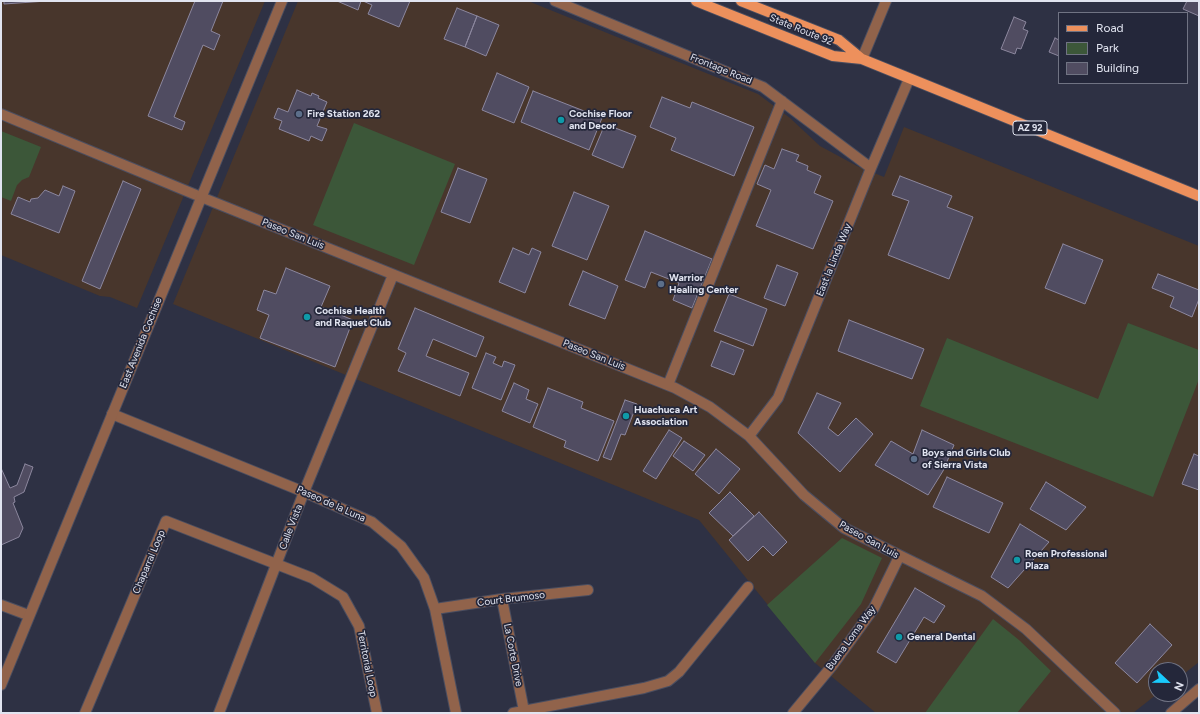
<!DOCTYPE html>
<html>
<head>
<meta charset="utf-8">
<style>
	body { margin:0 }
	#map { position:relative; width:1200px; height:714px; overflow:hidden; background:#2e3144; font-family:Figtree,sans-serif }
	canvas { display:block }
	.frame { position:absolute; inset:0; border:2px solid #e1e4f0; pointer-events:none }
	.legend { position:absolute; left:1058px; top:12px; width:130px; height:72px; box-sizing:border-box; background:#24273a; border:1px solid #707383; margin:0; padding:5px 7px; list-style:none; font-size:12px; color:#e1e4f0 }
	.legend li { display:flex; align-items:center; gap:8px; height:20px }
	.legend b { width:20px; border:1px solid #707383 }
	.north { position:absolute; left:1148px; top:662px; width:40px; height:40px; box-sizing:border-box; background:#24273a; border:1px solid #707383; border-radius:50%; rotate:112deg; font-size:11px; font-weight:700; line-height:16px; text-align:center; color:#e1e4f0 }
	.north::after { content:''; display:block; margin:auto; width:14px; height:18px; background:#19cafc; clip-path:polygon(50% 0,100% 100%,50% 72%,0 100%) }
</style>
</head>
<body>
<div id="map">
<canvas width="1200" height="714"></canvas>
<div class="frame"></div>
<ul class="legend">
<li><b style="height:5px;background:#ed905c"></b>Road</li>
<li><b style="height:11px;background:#3c5739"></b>Park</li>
<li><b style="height:11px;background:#504c61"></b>Building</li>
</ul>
<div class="north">N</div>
</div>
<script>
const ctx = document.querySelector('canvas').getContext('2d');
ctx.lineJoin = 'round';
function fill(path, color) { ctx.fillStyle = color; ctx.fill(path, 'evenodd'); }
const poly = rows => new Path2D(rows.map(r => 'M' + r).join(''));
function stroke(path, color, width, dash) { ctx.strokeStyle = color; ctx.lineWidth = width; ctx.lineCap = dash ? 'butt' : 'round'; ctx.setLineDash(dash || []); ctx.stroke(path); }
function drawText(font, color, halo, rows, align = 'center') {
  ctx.font = font + ' Figtree,sans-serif'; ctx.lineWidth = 3.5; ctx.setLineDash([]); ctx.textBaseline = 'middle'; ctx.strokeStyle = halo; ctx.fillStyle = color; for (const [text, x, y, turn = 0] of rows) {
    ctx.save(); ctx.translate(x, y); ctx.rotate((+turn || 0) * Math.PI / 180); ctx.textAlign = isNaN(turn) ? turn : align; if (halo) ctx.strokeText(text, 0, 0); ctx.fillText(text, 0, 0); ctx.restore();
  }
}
fill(poly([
	[1,1,265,1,137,308,110,297,100,296,1,255],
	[298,1,528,1,758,94,790,118,820,146,857,166,884,177,904,127,1199,246,1199,662,1180,677,1180,670,1156,670,1157,694,1133,713,876,713,815,663,699,520,173,304]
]), '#48362c');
fill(poly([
	[354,123,455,164,414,265,313,225],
	[1,131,41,147,29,177,22,180,17,185,11,201,1,197],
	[1128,323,1199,350,1199,379,1153,497,920,406,947,338,1098,399],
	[842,538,882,558,861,604,815,663,767,605],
	[993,619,1019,640,1051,671,1017,713,925,713]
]), '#3c5739');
const building = poly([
	[4,1,47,1,4,4,4,1],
	[195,1,223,1,211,31,220,35,214,50,203,45,174,117,185,122,182,130,148,116,195,1],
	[337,1,361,1,358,10,337,1],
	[363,1,410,1,399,27,368,14,372,5,363,1],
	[1187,1,1199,1,1199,16,1183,9,1187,1],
	[457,8,477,16,465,47,444,39,457,8],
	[477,16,499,25,486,56,465,47,477,16],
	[1014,17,1026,22,1023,29,1028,31,1021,49,1017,48,1015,54,1001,49,1014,17],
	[1055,38,1059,40,1059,56,1049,52,1055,38],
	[497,73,529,87,514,123,482,110,497,73],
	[297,90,311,96,312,93,319,96,318,98,327,102,317,126,327,129,322,141,311,136,309,141,279,129,282,121,274,118,278,108,288,112,297,90],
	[533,91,602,118,589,150,521,122,533,91],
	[662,97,690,108,692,102,754,127,734,176,671,150,676,138,650,127,662,97],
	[605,124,636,136,623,168,592,155,605,124],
	[782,149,799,155,796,161,808,166,807,170,821,176,814,193,833,201,813,249,756,226,771,190,757,184,765,165,774,169,782,149],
	[458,168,487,179,470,223,441,212,458,168],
	[900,176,952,196,947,207,973,217,949,279,888,255,909,201,892,195,900,176],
	[123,181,141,189,100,289,82,281,123,181],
	[63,186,75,191,59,233,11,214,18,197,30,202,31,199,38,198,45,190,59,196,63,186],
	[574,192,609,206,587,260,552,246,574,192],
	[645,231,712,259,692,308,673,300,679,283,651,272,645,288,625,280,645,231],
	[1063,244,1103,260,1085,304,1045,288,1063,244],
	[513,248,529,255,532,248,541,252,525,293,499,282,513,248],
	[777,265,798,273,785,306,764,298,777,265],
	[286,268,330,286,321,307,353,320,335,367,260,338,269,315,257,310,264,290,276,294,286,268],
	[583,271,618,286,605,319,569,305,583,271],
	[1158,274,1199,290,1199,299,1192,317,1170,307,1174,297,1152,288,1158,274],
	[729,294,767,309,753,346,714,331,729,294],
	[415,308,484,337,476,357,433,339,426,356,469,373,460,396,398,371,406,353,398,349,415,308],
	[849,320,924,349,912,379,838,351,849,320],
	[721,341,744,350,734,375,711,366,721,341],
	[486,353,496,357,493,363,502,367,504,361,515,365,501,400,472,388,486,353],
	[514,383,529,390,526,399,538,404,530,423,502,411,514,383],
	[548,388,583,402,581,408,614,421,598,461,564,447,566,441,533,427,548,388],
	[817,393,841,403,828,428,838,436,856,418,873,434,840,472,798,433,817,393],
	[625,400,637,404,625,435,621,434,611,460,603,457,625,400],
	[669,430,682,438,656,479,643,471,669,430],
	[922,430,954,445,943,471,928,495,875,465,891,441,913,454,922,430],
	[684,441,705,455,693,471,673,456,684,441],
	[716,449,740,469,719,494,695,474,716,449],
	[1194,454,1199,456,1199,490,1182,484,1194,454],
	[25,464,33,467,24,492,14,497,15,502,13,503,23,528,19,537,1,545,1,468,10,488,17,485,25,464],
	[947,477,1003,503,989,533,933,507,947,477],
	[1046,482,1086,507,1066,530,1030,509,1046,482],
	[730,492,754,516,733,536,709,513,730,492],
	[759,512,787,542,773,556,763,546,748,561,729,540,759,512],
	[1020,524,1049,542,1008,588,991,577,1020,524],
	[915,588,945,606,934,623,924,617,896,663,877,652,915,588],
	[1150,624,1172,645,1137,683,1115,663,1150,624]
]);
fill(building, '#504c61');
stroke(building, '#8c879e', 1);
const minor = poly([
	[555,1,763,87,871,168],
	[862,59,886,1],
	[1,114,201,197,675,388,710,407,749,436,804,495,844,528,982,596,1026,629,1115,713],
	[668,385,782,101],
	[112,414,304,492,372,522,401,546,424,578,435,609,456,713],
	[749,436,778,398,871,168,909,79],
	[502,599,524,711],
	[1,605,28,615],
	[435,609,502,599,588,590],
	[85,713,166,521,312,578,343,597,359,626,377,713],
	[219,713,304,492,393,275],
	[513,713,644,688,668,681,679,672,748,587],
	[793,713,832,666,874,608,899,557]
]);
const tertiary = poly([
	[1,685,282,1],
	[1171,713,1199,689]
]);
const primary = poly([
	[696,1,833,56,862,59],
	[741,1,839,40,862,59,1199,196]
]);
stroke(minor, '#4b4e60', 12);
stroke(tertiary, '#4b4e60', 12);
stroke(primary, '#4b4e60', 12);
stroke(minor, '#91634b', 10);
stroke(tertiary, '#91634b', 10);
stroke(primary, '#ed905c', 10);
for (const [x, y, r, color] of [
	[299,114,4,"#5c6f8a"],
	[561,120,4,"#0f9aa8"],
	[661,284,4,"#5c6f8a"],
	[307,317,4,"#0f9aa8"],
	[626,416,4,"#0f9aa8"],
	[914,459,4,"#5c6f8a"],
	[1017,560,4,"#0f9aa8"],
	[899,637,4,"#0f9aa8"]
]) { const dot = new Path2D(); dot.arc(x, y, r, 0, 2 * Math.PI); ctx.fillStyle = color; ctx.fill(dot); stroke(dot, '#24273a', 1.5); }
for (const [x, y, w] of [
	[1030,128,34]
]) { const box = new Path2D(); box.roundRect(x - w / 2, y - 7, w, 14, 3); ctx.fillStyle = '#24273a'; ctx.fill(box); stroke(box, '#e1e4f0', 1); }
drawText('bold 9px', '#e1e4f0', null, [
	["AZ 92",1030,128]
]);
drawText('10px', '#e1e4f0', '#24273a', [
	["State Route 92",801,30,22],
	["Frontage Road",721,69,22],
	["Paseo San Luis",293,234,22],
	["East la Linda Way",834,260,-68],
	["East Avenida Cochise",141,343,-68],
	["Paseo San Luis",594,355,22],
	["Paseo de la Luna",331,504,24],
	["Calle Vista",291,527,-69],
	["Paseo San Luis",869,540,29],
	["Chaparral Loop",149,562,-67],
	["Court Brumoso",511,599,-7],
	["Buena Loma Way",851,638,-54],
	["La Corte Drive",513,655,79],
	["Territorial Loop",367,664,79]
]);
drawText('bold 10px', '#e1e4f0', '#24273a', [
	["Fire Station 262",307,114],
	["Cochise Floor",569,114],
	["and Decor",569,126],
	["Warrior",669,278],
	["Healing Center",669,290],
	["Cochise Health",315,311],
	["and Raquet Club",315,323],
	["Huachuca Art",634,410],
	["Association",634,422],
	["Boys and Girls Club",922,453],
	["of Sierra Vista",922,465],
	["Roen Professional",1025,554],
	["Plaza",1025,566],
	["General Dental",907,637]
], 'left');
</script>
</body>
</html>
